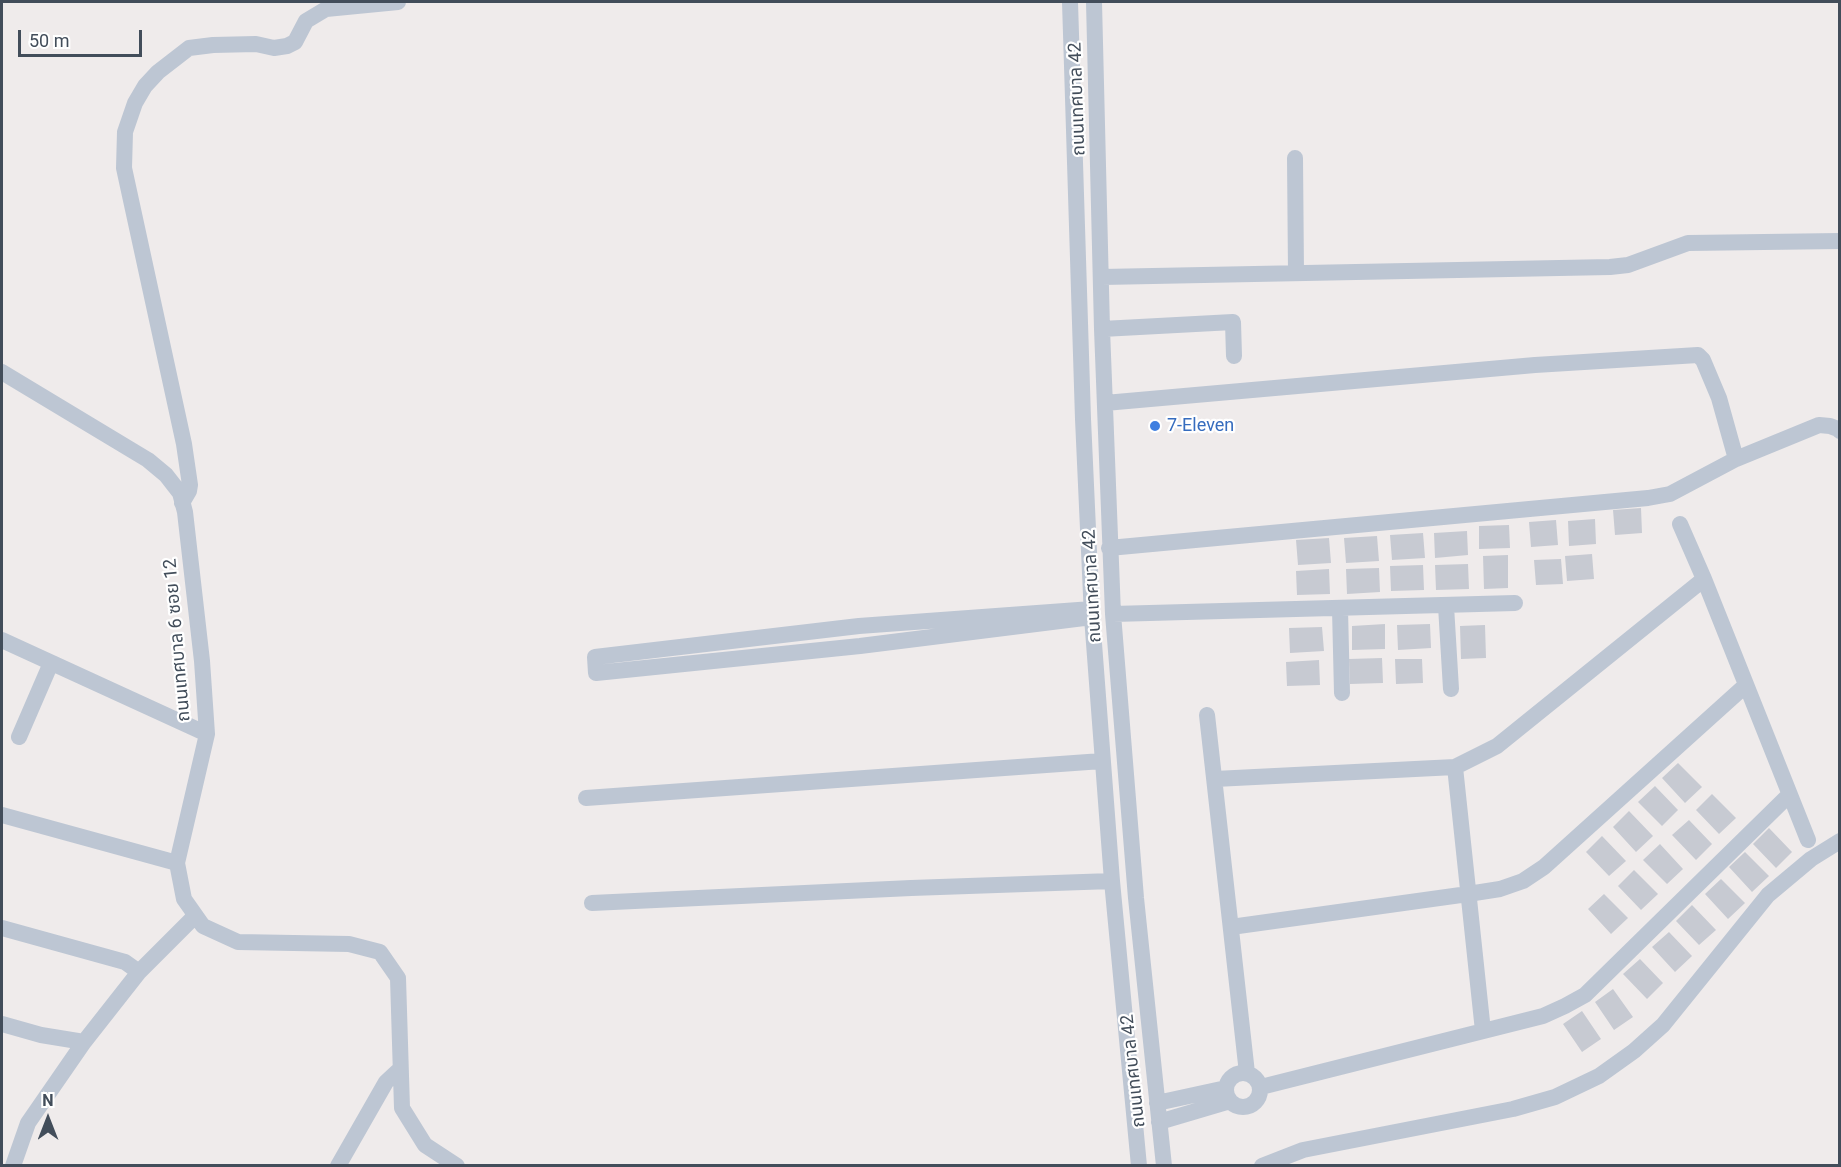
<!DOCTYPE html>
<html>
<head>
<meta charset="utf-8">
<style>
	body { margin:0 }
	#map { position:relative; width:1841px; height:1167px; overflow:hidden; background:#efebeb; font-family:Roboto,sans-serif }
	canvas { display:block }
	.frame { position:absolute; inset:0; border:3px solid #424d5a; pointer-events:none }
	.north { position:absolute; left:18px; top:1089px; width:60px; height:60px; -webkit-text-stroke:4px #fff; paint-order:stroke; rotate:0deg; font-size:16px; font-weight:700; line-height:24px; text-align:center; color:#424d5a }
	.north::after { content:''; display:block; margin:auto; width:21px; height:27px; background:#424d5a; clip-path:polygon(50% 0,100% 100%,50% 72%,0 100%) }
	.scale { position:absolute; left:18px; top:30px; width:124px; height:27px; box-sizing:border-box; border:3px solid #424d5a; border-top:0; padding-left:8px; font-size:18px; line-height:21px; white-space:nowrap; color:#424d5a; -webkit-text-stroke:4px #fff; paint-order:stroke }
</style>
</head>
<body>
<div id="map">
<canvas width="1841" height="1167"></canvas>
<div class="frame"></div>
<div class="north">N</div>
<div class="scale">50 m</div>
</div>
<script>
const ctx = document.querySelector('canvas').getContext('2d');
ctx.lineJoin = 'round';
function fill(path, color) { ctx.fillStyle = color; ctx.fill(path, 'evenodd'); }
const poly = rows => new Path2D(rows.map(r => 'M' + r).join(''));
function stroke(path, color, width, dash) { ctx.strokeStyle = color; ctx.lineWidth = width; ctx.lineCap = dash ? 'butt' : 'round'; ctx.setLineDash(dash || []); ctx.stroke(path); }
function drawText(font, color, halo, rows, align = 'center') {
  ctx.font = font + ' Roboto,"Noto Sans Thai",sans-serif'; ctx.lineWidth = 4.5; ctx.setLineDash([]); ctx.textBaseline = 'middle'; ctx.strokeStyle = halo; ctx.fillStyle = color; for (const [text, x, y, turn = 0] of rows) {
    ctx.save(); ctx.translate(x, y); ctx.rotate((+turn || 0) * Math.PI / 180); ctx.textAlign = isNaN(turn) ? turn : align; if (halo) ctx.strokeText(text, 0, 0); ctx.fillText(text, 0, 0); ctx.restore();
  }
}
fill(poly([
	[1641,508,1642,533,1615,535,1613,510],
	[1595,519,1596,544,1569,546,1568,521],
	[1556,520,1558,545,1531,547,1529,522],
	[1509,525,1510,548,1479,549,1479,526],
	[1467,531,1468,555,1435,558,1434,533],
	[1423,533,1425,558,1392,560,1390,535],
	[1377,536,1379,561,1346,563,1344,538],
	[1329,538,1331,563,1298,565,1296,540],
	[1592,554,1594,579,1567,581,1565,556],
	[1508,555,1508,588,1484,589,1483,556],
	[1561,559,1563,584,1536,585,1534,560],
	[1468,564,1469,589,1436,590,1435,565],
	[1423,565,1424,590,1391,591,1390,566],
	[1379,568,1380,592,1347,594,1346,569],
	[1329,569,1330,594,1297,595,1296,571],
	[1385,624,1385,649,1352,650,1352,626],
	[1430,624,1431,648,1398,650,1397,625],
	[1485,625,1486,658,1461,659,1460,626],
	[1322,627,1324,651,1290,653,1289,628],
	[1382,658,1383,683,1350,684,1349,659],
	[1395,659,1422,659,1423,683,1396,684],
	[1319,660,1320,685,1287,686,1286,662],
	[1678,763,1702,787,1685,803,1662,778],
	[1655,786,1678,810,1662,826,1638,802],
	[1712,794,1736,818,1719,834,1696,810],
	[1629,811,1653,836,1636,852,1613,827],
	[1689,820,1712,844,1696,860,1672,835],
	[1769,828,1792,852,1776,868,1753,844],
	[1602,836,1626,861,1609,876,1586,852],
	[1660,844,1683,869,1667,884,1643,860],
	[1745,852,1769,876,1752,892,1729,867],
	[1634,870,1658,894,1641,910,1618,886],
	[1721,879,1745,903,1728,919,1705,894],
	[1604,894,1628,918,1611,934,1588,909],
	[1692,905,1716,930,1699,945,1676,921],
	[1669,932,1692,956,1675,972,1652,947],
	[1640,959,1663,983,1647,999,1623,974],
	[1613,989,1633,1017,1614,1030,1595,1002],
	[1582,1011,1601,1039,1582,1052,1563,1024]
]), '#c7cad2');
stroke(poly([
	[1070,2,1083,419,1092,617,1112,881,1139,1166],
	[1094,2,1102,329,1113,614,1136,898,1164,1166],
	[1295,158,1296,273],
	[1102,277,1610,267,1628,265,1688,243,1840,241],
	[1102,329,1233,322,1234,356],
	[2,372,148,460,166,475,180,493,185,512,202,661,207,734,177,863,184,899,203,926,238,942,349,944,380,952,398,978,402,1108,425,1145,457,1166],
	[1105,403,1535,365,1698,355,1703,360,1719,398,1736,459],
	[182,503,189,491,190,485,184,444,124,168,125,132,135,103,145,86,158,72,189,48,213,45,256,44,274,48,287,46,295,42,306,21,326,9,398,2],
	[1680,524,1704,579,1808,840],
	[1109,548,1648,498,1670,494,1736,459,1819,425,1830,426,1838,429,1840,431],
	[1446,606,1451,689],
	[1092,609,859,626,595,657,596,673,860,646,1092,617],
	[1340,609,1342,693],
	[1113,614,1515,603],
	[2,640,207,734],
	[1207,715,1247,1073],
	[19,737,51,663],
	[1455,767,1483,1031],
	[1215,779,1455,767,1497,746,1704,579],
	[586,798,1102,761],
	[2,815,177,863],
	[592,903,911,888,1112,881],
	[1231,927,1468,894,1500,889,1523,881,1544,867,1746,685],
	[2,928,125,962,139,972],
	[2,1024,41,1035,84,1042],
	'1226 1090a17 17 0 1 1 34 0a17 17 0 1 1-34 0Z',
	[1261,1087,1543,1016,1565,1006,1585,995,1789,795],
	[1157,1103,1226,1088],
	[1159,1122,1230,1101],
	[13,1166,28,1123,84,1042,139,972,195,916],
	[338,1166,386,1082,400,1069],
	[1262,1166,1303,1150,1513,1109,1555,1097,1599,1076,1634,1051,1663,1025,1768,895,1811,859,1840,841]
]), '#bdc6d3', 16);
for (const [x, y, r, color] of [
	[1155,426,6,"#3f7fe0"]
]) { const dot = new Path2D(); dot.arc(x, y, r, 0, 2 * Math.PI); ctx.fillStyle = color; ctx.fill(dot); stroke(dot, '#fff', 2); }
drawText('18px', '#424d5a', '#fff', [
	["ถนนเทศบาล 42",1078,99,-92],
	["ถนนเทศบาล 42",1093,586,-93],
	["ถนนเทศบาล 6 ซอย 12",178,640,-95],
	["ถนนเทศบาล 42",1134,1071,-96]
]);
drawText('18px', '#366cbe', '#fff', [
	["7-Eleven",1167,426]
], 'left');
</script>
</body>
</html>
